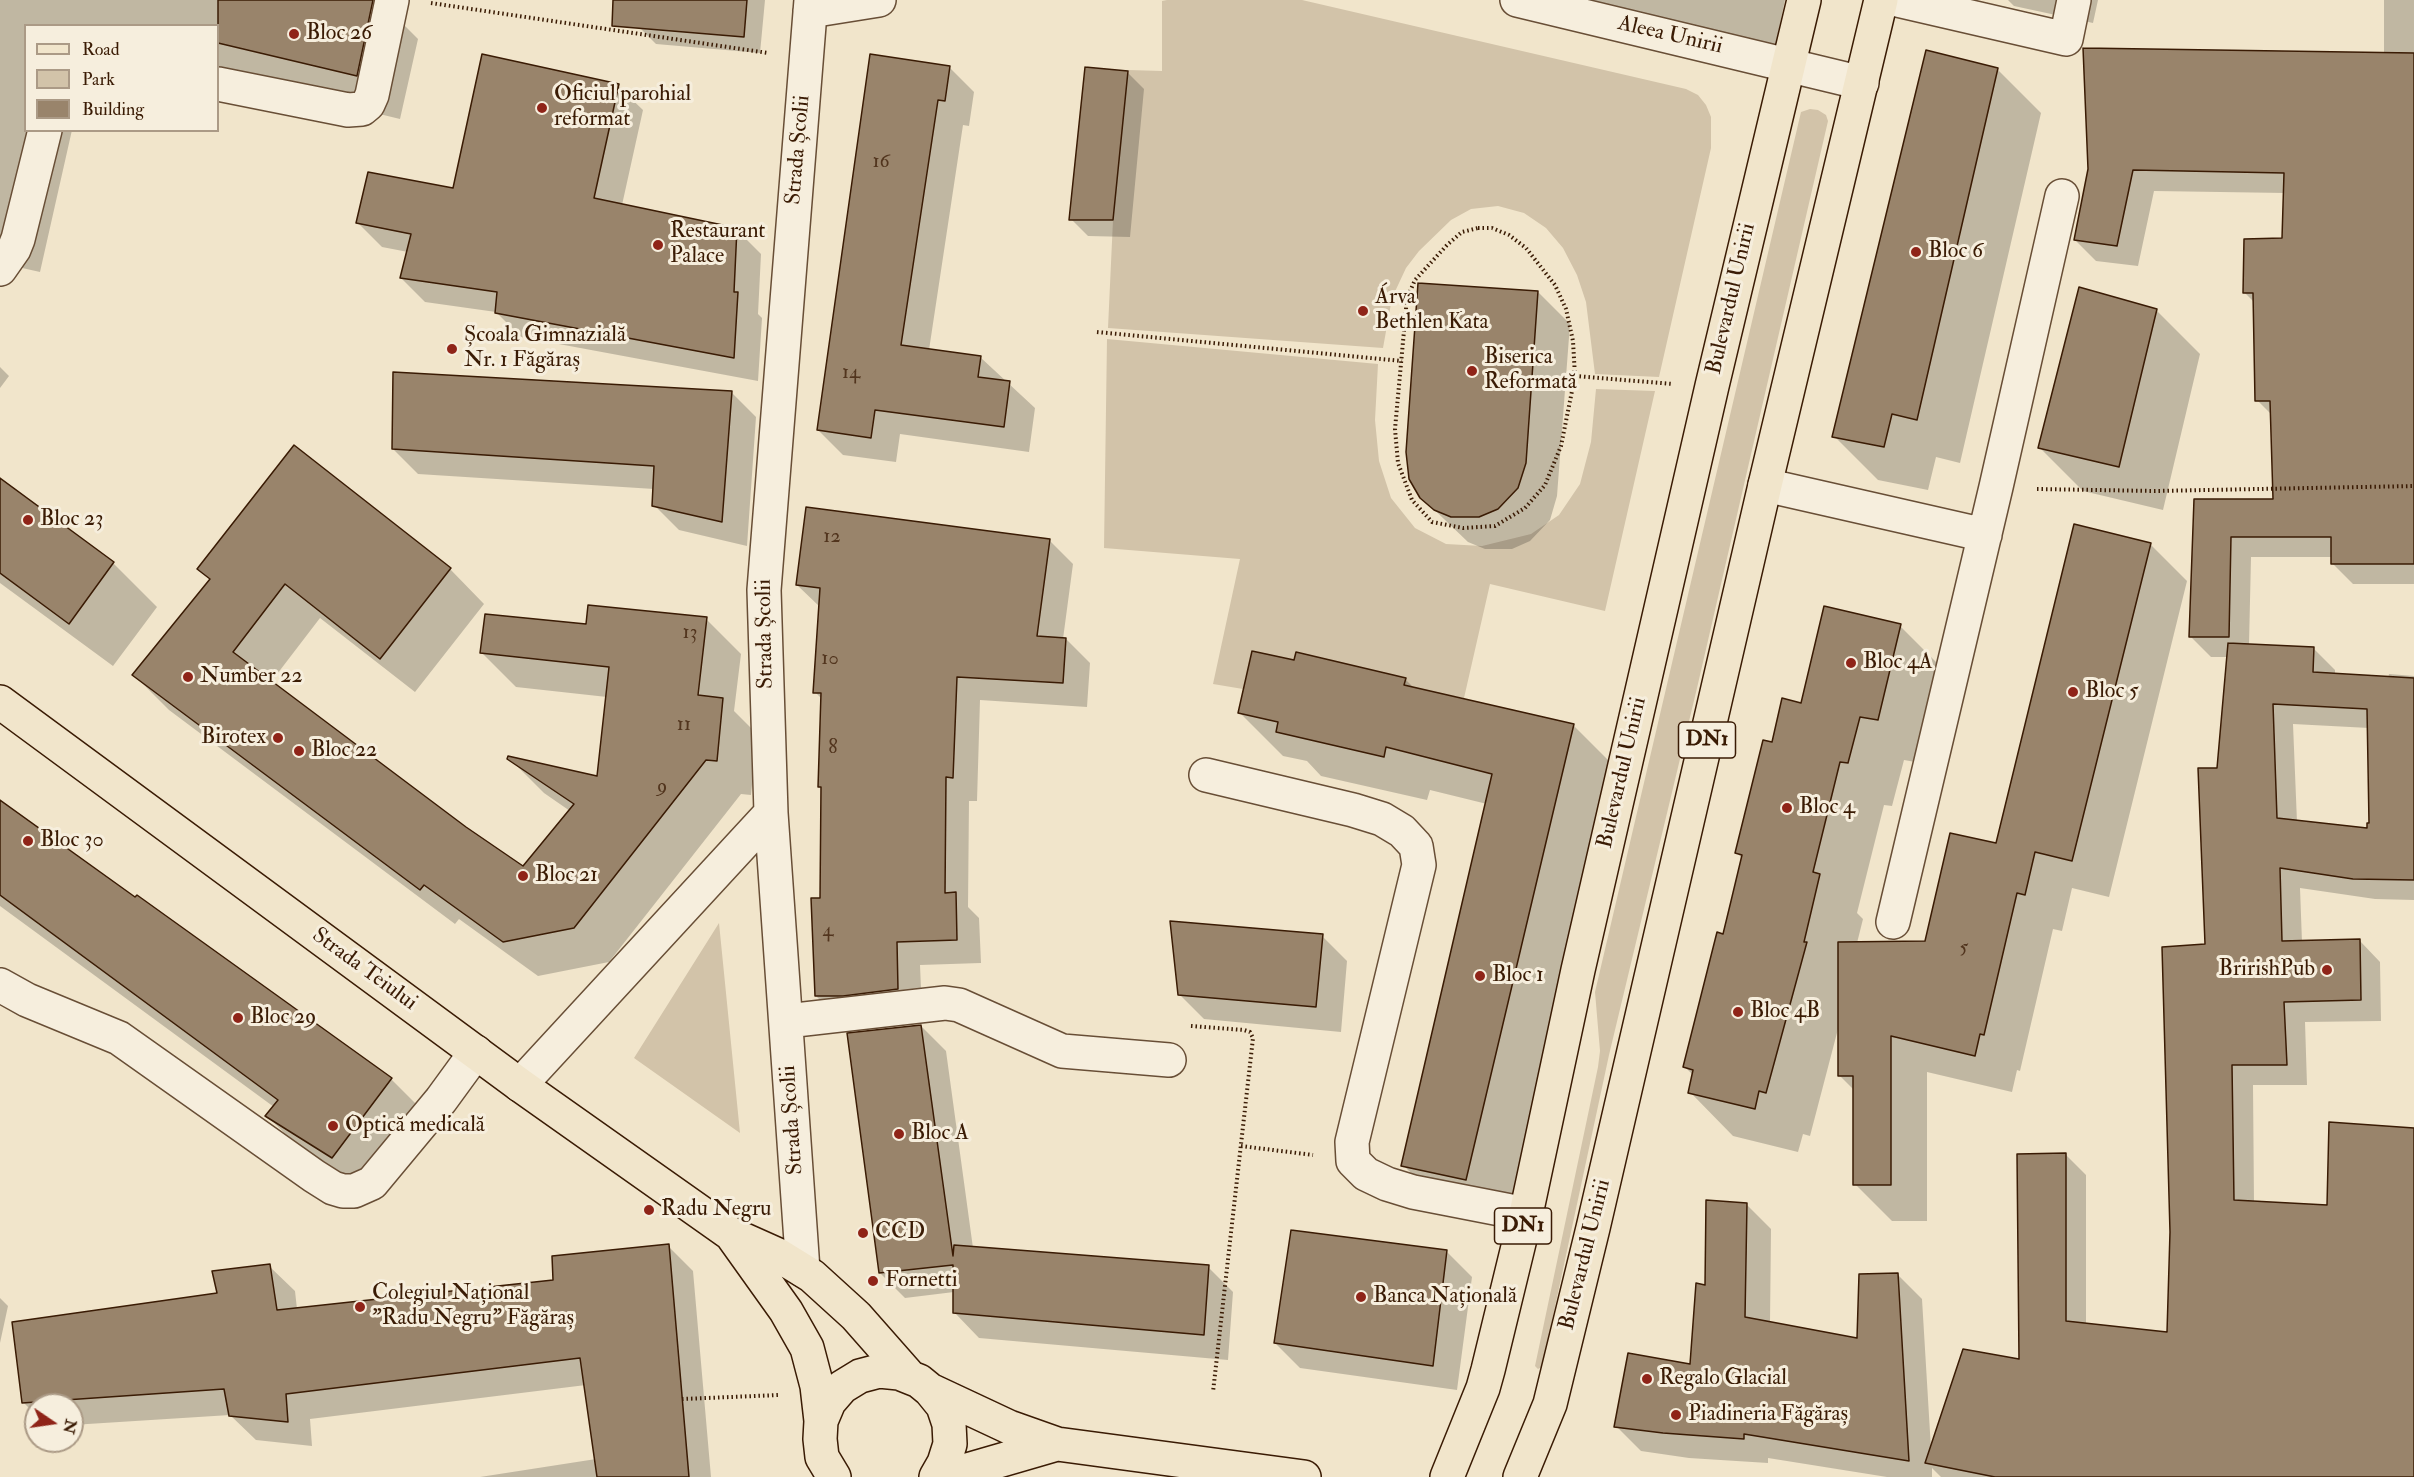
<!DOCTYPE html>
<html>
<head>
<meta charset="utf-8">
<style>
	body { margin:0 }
	#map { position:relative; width:2414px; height:1477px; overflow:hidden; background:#f1e5cb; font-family:"IM FELL Double Pica",serif }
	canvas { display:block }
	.legend { position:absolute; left:24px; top:24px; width:195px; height:108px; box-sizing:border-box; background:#f6eedd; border:2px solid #ab9a86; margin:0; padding:8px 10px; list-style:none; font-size:18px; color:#3a1b04 }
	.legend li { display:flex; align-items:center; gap:12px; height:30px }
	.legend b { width:30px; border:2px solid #ab9a86 }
	.north { position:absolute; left:24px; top:1393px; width:60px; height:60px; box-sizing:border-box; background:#f6eedd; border:2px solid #ab9a86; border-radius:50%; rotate:103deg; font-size:16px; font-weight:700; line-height:24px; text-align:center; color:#3a1b04 }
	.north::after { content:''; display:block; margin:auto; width:21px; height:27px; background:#8f2418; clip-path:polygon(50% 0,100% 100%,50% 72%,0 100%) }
</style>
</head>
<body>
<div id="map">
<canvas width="2414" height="1477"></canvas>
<ul class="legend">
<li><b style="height:8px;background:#f1e5cb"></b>Road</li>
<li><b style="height:16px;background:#d2c3a9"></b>Park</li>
<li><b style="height:16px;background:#99846b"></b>Building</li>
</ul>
<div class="north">N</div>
</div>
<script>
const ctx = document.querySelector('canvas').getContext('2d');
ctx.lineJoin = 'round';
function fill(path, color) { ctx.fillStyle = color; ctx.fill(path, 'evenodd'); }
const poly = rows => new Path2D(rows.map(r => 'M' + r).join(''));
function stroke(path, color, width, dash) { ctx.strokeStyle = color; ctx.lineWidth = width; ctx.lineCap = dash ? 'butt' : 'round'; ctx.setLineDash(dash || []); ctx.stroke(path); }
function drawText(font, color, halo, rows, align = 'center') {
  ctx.font = font + ' "IM FELL Double Pica",serif'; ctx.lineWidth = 6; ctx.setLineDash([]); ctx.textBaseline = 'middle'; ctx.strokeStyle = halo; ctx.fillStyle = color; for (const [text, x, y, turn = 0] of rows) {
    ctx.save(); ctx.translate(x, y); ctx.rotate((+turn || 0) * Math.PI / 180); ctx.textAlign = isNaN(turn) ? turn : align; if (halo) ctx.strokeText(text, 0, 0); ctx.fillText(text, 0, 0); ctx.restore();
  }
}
fill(poly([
	[1167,0,1302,0,1686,89,1698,95,1706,105,1711,117,1711,148,1659,377,1595,374,1586,302,1577,275,1563,248,1546,228,1524,213,1498,206,1471,209,1451,220,1419,251,1406,268,1392,298,1383,348,1108,328,1113,220,1128,70,1162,71,1162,1],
	[1810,109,1818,110,1826,115,1828,121,1697,688,1609,1055,1542,1367,1538,1369,1535,1366,1598,1067,1600,1051,1595,992,1801,112],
	[1107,339,1378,364,1375,420,1379,461,1391,498,1415,528,1446,544,1482,546,1531,534,1559,515,1580,484,1591,442,1596,389,1655,391,1605,611,1490,584,1464,698,1404,687,1406,678,1296,652,1294,660,1252,651,1243,689,1213,684,1240,559,1104,548],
	[719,923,740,1133,634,1058]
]), '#d2c3a9');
fill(poly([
	[0,0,379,0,418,39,400,119,218,75,218,26,26,26,26,130,72,130,40,272,0,263],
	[642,0,765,0,760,53,656,44,639,27],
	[1502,0,1785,0,1774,52],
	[2008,0,2098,0,2093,23,2014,6],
	[2384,0,2414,0,2414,584,2353,584,2332,563,2332,557,2251,557,2249,645,2314,649,2335,670,2335,674,2388,678,2389,674,2414,676,2414,900,2375,899,2300,888,2302,942,2360,941,2380,962,2381,1021,2305,1022,2307,1085,2253,1085,2254,1203,2329,1206,2414,1129,2414,1477,1941,1477,1932,1468,1932,1477,1887,1477,1768,1458,1768,1463,1689,1458,1641,1451,1616,1426,1691,1366,1707,1286,1746,1204,1771,1229,1770,1323,1859,1339,1897,1274,1922,1299,1931,1449,2020,1361,2065,1154,2086,1175,2086,1325,2168,1334,2207,946,2228,657,2211,657,2190,636,2196,500,2275,501,2272,415,2257,400,2255,303,2245,293,2284,240,2285,193,2154,191,2138,266,2096,261,2075,240,2089,169,2384,54],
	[2293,724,2369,728,2371,824,2368,830,2297,822],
	[949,67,974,92,969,126,963,125,929,350,980,357,1035,408,1029,452,900,434,896,462,843,455,818,430],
	[1997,69,2041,113,1960,463,1936,457,1928,490,1878,480,1834,436],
	[1127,72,1144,89,1130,237,1088,236,1071,219],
	[618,86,643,110,622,205,737,230,761,254,758,314,762,318,758,381,521,337,496,312,425,302,401,278,408,252,382,247,358,223,454,190],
	[1538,292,1570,324,1557,496,1550,520,1530,541,1512,549,1485,549,1468,542,1421,497],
	[2157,311,2200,354,2163,510,2083,491,2040,448],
	[0,367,9,376,0,388],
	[731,392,756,417,747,546,679,530,654,505,654,489,418,474,393,449],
	[294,447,450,569,484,604,415,692,320,618,271,682,465,828,523,868,570,811,544,793,509,758,598,778,607,697,516,687,482,653,588,626,706,619,741,654,734,711,757,734,751,795,741,794,609,962,538,976,459,919,455,924,169,710,134,675,211,580,199,569],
	[0,480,113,563,157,607,113,666,0,583],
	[1049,540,1073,564,1063,639,1066,639,1090,663,1087,707,980,700,977,801,969,801,968,907,979,918,981,963,920,965,922,1013,840,1020,816,996,822,899,823,790,819,787,822,699,815,692,820,607,797,585],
	[2150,544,2187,581,2109,897,2072,888,2062,931,2053,929,2020,1071,2017,1070,2012,1092,1927,1072,1927,1221,1892,1221,1855,1184,1855,1091,1839,1075,1838,1029,1810,1136,1803,1134,1798,1152,1733,1136,1690,1092,1693,1075,1685,1067,1724,936,1743,859,1737,853,1773,744,1802,705,1900,626,1944,670,1921,763,1904,760,1892,806,1884,805,1857,913,1863,919,1857,943,1926,943,1997,844],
	[1295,662,1405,679,1415,689,1573,725,1617,769,1510,1223,1447,1209,1403,1165,1487,804,1430,790,1427,800,1321,776,1307,761,1283,756,1239,712],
	[0,802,135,899,137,897,391,1079,435,1123,376,1201,311,1159,267,1116,274,1107,0,906],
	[1322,936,1347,961,1341,1032,1204,1019,1179,994],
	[921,1026,946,1051,973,1248,1208,1267,1233,1292,1228,1360,979,1338,954,1312,954,1292,905,1298,880,1273],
	[668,1246,693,1271,711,1477,480,1477,596,1459,586,1385,310,1419,312,1446,256,1440,230,1415,72,1425,72,1405,36,1405,36,1415,23,1402,269,1266,295,1291,297,1309,555,1281],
	[1447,1252,1472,1277,1457,1390,1300,1368,1275,1343],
	[0,1298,8,1306,0,1343]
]), '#0003');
const building = poly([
	[218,0,373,0,357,76,218,43,218,0],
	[613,0,747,0,744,37,612,26,613,0],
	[2083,48,2414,53,2414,564,2331,564,2331,537,2231,537,2229,637,2189,637,2194,499,2273,499,2270,401,2255,401,2253,293,2243,293,2244,239,2282,238,2284,173,2133,170,2117,246,2074,240,2088,169,2083,48],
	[1926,50,1998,68,1917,420,1892,414,1884,447,1832,437,1926,50],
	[482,54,619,84,594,198,737,228,734,292,738,292,734,358,495,313,497,292,400,278,411,234,356,223,368,172,453,188,482,54],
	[870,54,950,66,945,101,938,100,901,345,981,356,978,377,1010,381,1004,427,875,410,871,438,817,430,870,54],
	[1085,67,1128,71,1113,220,1069,220,1085,67],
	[1418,283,1538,291,1526,463,1518,488,1498,509,1479,517,1451,517,1434,510,1420,498,1409,479,1406,452,1418,283],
	[2079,287,2157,309,2119,467,2038,448,2079,287],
	[393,372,732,391,722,522,652,506,654,466,392,449,393,372],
	[294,445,451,568,380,659,285,584,233,652,466,827,523,866,574,804,507,759,508,756,597,776,609,667,480,653,485,614,586,624,588,605,707,617,698,695,723,698,717,761,706,760,574,928,503,942,424,885,420,890,132,675,210,579,197,569,294,445],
	[0,478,114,562,69,624,0,573,0,478],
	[806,507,1050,539,1037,636,1066,638,1063,683,957,677,953,778,946,777,945,893,956,892,957,940,897,942,898,989,843,996,815,996,811,898,820,898,821,787,818,787,821,693,813,693,820,588,796,585,806,507],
	[2074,524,2151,543,2072,861,2035,852,2025,895,2017,893,1984,1035,1980,1034,1975,1056,1891,1036,1891,1185,1853,1185,1853,1076,1838,1076,1838,942,1925,941,1950,833,1996,843,2074,524],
	[1824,606,1901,624,1878,720,1860,717,1848,763,1840,762,1813,872,1820,874,1804,942,1807,942,1766,1093,1759,1091,1755,1109,1688,1093,1693,1070,1683,1067,1717,932,1723,934,1731,901,1742,855,1735,853,1763,740,1772,742,1782,698,1801,703,1824,606],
	[2228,643,2314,647,2313,672,2414,678,2414,880,2353,879,2280,868,2282,941,2360,939,2361,1000,2284,1002,2287,1065,2232,1065,2234,1200,2327,1205,2329,1122,2414,1128,2414,1477,1995,1477,1925,1463,1963,1349,2019,1359,2017,1154,2066,1153,2066,1321,2167,1332,2170,1232,2162,947,2205,944,2198,768,2217,768,2228,643],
	[2273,704,2367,709,2369,823,2367,823,2367,828,2277,818,2273,704],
	[1252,651,1294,660,1296,652,1406,678,1404,685,1574,724,1466,1180,1401,1166,1492,774,1386,747,1384,757,1276,732,1278,722,1238,713,1252,651],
	[0,800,135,897,137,895,392,1078,332,1158,265,1116,278,1100,0,895,0,800],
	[1170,921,1323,934,1316,1007,1178,995,1170,921],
	[921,1025,953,1256,954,1245,1209,1265,1204,1335,953,1313,953,1265,879,1273,847,1033,921,1025],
	[1706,1200,1747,1203,1745,1317,1857,1338,1859,1274,1898,1273,1909,1461,1744,1434,1744,1439,1663,1433,1614,1427,1628,1353,1690,1364,1696,1283,1705,1285,1706,1200],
	[1291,1230,1447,1250,1433,1366,1274,1343,1291,1230],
	[669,1244,689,1477,597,1477,580,1358,286,1394,288,1422,229,1416,224,1389,22,1403,12,1322,217,1293,212,1271,270,1264,277,1310,553,1280,552,1256,669,1244]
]);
fill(building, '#99846b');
stroke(building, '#3a1b04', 1.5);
const minor = poly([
	[1517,0,1862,83],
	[1897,0,2066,39,2074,0],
	[810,11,879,0],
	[218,84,348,110,362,109,368,104,372,95,392,0],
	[0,269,14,249,18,239,45,130],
	[1765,485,1985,535],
	[1206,775,1353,810,1382,819,1402,831,1416,846,1419,865,1352,1142,1353,1161,1366,1174,1387,1184,1413,1192,1526,1214],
	[1893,922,1996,487,2062,196],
	[0,985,27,1000,119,1038,314,1176,333,1188,343,1191,354,1191,372,1183,441,1100,476,1052],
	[787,1021,945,1003,959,1005,1062,1051,1169,1060],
	[520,1085,771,813],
	[803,1270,771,813,764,590,811,0]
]);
const major = poly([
	[0,702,520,1085,731,1234,778,1255,812,1276,856,1316,908,1375],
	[731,1234,786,1311,807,1348,817,1386,821,1421],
	[930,1390,1009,1427,1057,1444,1304,1477],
	[834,1477,822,1457,820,1439,821,1421,829,1402,842,1387,860,1376,879,1371,899,1373,919,1381,930,1390,943,1406,949,1424,950,1444,944,1463,936,1477],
	[943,1477,1057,1444],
	[1447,1477,1483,1388,1488,1370,1526,1214,1578,970,1712,386,1804,0],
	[1520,1477,1550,1404,1593,1228,1765,485,1881,0]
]);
stroke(minor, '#684e36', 36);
stroke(major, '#3a1b04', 36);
stroke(poly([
	[431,3,768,53],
	[1478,228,1492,228,1509,235,1526,248,1555,285,1566,309,1573,341,1575,376,1561,446,1545,485,1525,508,1495,526,1463,528,1432,522,1412,500,1398,463,1395,429,1407,298,1415,280,1447,245,1462,232,1478,228],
	[1097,332,1402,361],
	[1575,376,1673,384],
	[2037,489,2155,491,2414,486],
	[1191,1026,1244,1030,1250,1032,1253,1038,1213,1392],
	[1241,1146,1313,1155],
	[682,1399,779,1395]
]), '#3a1b04', 4, [1.5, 3]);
stroke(minor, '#f6eedd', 33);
stroke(major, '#f1e5cb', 33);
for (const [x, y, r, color] of [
	[294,34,6,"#8f2418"],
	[542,108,6,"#8f2418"],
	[658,245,6,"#8f2418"],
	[1916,252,6,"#8f2418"],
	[1363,311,6,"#8f2418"],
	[452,349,6,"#8f2418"],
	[1472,371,6,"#8f2418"],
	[28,520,6,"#8f2418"],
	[1851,663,6,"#8f2418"],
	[188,677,6,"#8f2418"],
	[2073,692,6,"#8f2418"],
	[278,738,6,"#8f2418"],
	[299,751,6,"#8f2418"],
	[1787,808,6,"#8f2418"],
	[28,841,6,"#8f2418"],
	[523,876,6,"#8f2418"],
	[2327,970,6,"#8f2418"],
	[1480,976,6,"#8f2418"],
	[1738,1012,6,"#8f2418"],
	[238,1018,6,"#8f2418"],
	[333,1126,6,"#8f2418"],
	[899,1134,6,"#8f2418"],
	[649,1210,6,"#8f2418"],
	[863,1233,6,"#8f2418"],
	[873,1281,6,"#8f2418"],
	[1361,1297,6,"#8f2418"],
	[360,1307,6,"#8f2418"],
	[1647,1379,6,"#8f2418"],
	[1676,1415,6,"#8f2418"]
]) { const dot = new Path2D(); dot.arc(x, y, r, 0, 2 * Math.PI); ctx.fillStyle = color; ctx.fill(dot); stroke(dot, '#f6eedd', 2); }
drawText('20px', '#52351e', null, [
	["16",881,163],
	["14",851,374],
	["12",832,538],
	["13",690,634],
	["10",830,660],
	["11",684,726],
	["8",833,749],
	["9",662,788],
	["4",828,932],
	["5",1964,949]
]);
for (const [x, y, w] of [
	[1707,740,57],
	[1523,1226,57]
]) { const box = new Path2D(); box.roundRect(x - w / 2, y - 18, w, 36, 4.5); ctx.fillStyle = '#f6eedd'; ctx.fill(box); stroke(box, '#3a1b04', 1.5); }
drawText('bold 21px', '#3a1b04', null, [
	["DN1",1707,740],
	["DN1",1523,1226]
]);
drawText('22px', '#3a1b04', '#f6eedd', [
	["Bloc 26",306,34],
	["Oficiul parohial",554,95],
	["reformat",554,120],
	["Restaurant",670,232],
	["Palace",670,257],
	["Bloc 6",1928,252],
	["Árva",1375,298],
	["Bethlen Kata",1375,323],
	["Școala Gimnazială",464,336],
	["Nr. 1 Făgăraș",464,361],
	["Biserica",1484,358],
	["Reformată",1484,383],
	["Bloc 23",40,520],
	["Bloc 4A",1863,663],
	["Number 22",200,677],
	["Bloc 5",2085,692],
	["Birotex",266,738,"right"],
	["Bloc 22",311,751],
	["Bloc 4",1799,808],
	["Bloc 30",40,841],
	["Bloc 21",535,876],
	["BririshPub",2315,970,"right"],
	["Bloc 1",1492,976],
	["Bloc 4B",1750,1012],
	["Bloc 29",250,1018],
	["Optică medicală",345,1126],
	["Bloc A",911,1134],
	["Radu Negru",661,1210],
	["CCD",875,1233],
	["Fornetti",885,1281],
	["Colegiul Național",372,1294],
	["\"Radu Negru\" Făgăraș",372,1319],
	["Banca Națională",1373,1297],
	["Regalo Glacial",1659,1379],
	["Piadineria Făgăraș",1688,1415]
], 'left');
drawText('22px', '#3a1b04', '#f6eedd', [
	["Aleea Unirii",1670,36,13],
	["Strada Școlii",799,150,-85],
	["Bulevardul Unirii",1732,299,-77],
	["Strada Școlii",766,634,-91],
	["Bulevardul Unirii",1623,773,-77],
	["Strada Teiului",364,970,36],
	["Strada Școlii",793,1120,-94],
	["Bulevardul Unirii",1586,1255,-76]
]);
</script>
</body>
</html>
